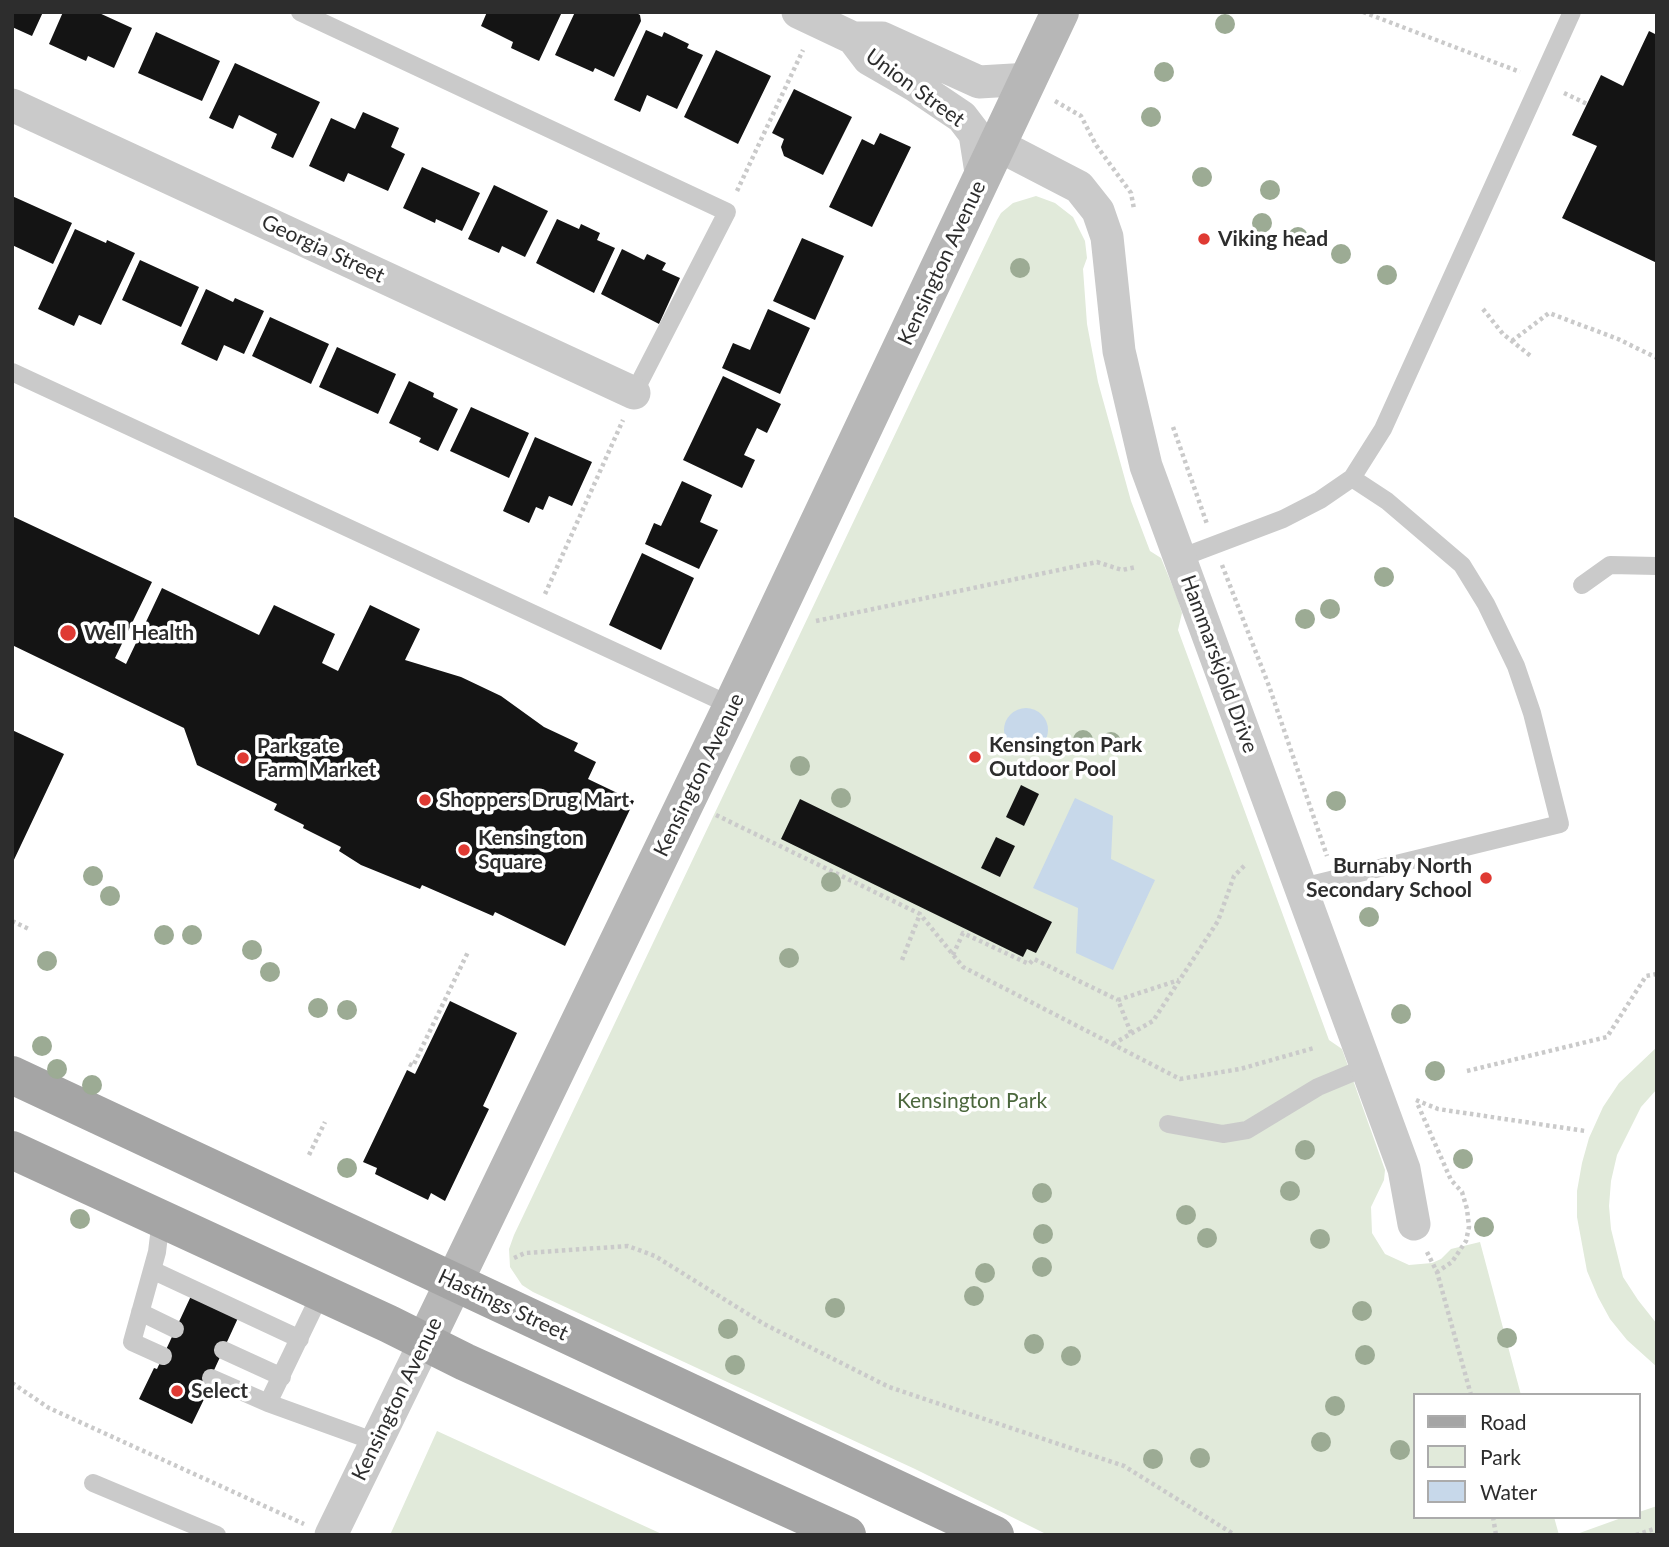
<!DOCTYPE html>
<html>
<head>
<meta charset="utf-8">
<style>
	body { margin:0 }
	#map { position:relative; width:1669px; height:1547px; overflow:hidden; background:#fff; font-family:Lato,sans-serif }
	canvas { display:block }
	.frame { position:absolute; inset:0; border:14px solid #2d2d2d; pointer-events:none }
	.legend { position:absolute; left:1413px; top:1393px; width:228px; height:126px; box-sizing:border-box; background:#fff; border:2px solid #ababab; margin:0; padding:9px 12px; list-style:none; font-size:21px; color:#2d2d2d }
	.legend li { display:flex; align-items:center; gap:14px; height:35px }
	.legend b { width:35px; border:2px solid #ababab }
</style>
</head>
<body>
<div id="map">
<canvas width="1669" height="1547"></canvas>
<div class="frame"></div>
<ul class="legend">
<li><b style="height:9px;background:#a5a5a5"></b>Road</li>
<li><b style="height:19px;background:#e1eada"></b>Park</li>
<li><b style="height:19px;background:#c7d8ea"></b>Water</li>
</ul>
</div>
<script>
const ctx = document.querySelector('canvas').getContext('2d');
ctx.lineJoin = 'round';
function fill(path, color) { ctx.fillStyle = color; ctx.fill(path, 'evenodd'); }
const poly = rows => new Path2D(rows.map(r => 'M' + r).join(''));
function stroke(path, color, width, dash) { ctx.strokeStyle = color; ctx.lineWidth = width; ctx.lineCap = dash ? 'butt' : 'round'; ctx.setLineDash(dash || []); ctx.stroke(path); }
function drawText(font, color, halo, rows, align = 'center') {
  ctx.font = font + ' Lato,sans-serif'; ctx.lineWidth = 7; ctx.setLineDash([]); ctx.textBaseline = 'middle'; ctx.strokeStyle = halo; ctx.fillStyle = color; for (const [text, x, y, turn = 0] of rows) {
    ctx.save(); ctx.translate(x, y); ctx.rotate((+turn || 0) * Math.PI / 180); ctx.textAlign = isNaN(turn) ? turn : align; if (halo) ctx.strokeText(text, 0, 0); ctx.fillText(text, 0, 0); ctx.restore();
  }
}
fill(poly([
	[1036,196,1055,203,1073,217,1085,241,1087,258,1083,269,1087,324,1098,382,1131,501,1150,551,1161,558,1177,597,1182,613,1178,630,1329,1040,1342,1049,1385,1170,1384,1180,1371,1207,1372,1233,1385,1254,1409,1265,1432,1263,1441,1259,1451,1249,1480,1242,1521,1395,1415,1395,1415,1517,1554,1517,1559,1535,1048,1535,915,1469,533,1292,522,1285,510,1267,509,1249,514,1235,997,220,1001,213,1013,203],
	[1657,1047,1657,1089,1641,1107,1617,1155,1611,1181,1609,1206,1611,1229,1623,1277,1638,1300,1657,1324,1657,1367,1627,1340,1610,1319,1598,1297,1587,1271,1577,1217,1577,1191,1582,1163,1589,1138,1603,1107,1619,1083],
	[437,1431,664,1535,390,1535],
	[1657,1506,1657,1535,1574,1535,1624,1517,1639,1517,1639,1512]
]), '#e1eada');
fill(poly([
	'1004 730a22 22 0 1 1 44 0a22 22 0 1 1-44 0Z',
	[1075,798,1113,816,1111,859,1155,880,1113,970,1076,953,1078,908,1033,888]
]), '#c7d8ea');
fill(poly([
	[12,12,43,12,32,36,12,27],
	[63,12,97,12,132,28,114,68,88,56,86,61,49,44],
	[487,12,562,12,539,61,511,48,513,42,481,26],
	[575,12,635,12,640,15,641,21,614,77,595,68,593,72,555,55],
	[646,30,662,37,664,32,689,44,687,48,703,55,677,109,647,95,640,112,614,100],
	[1649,31,1657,35,1657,263,1562,218,1597,146,1572,135,1601,75,1623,86],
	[156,32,220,61,202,101,138,73],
	[716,50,771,76,738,144,684,117],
	[235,63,320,102,293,158,271,148,277,134,239,115,233,129,209,118],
	[794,89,852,117,823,175,784,156,781,147,784,139,772,133],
	[363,112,399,128,391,147,405,154,388,191,348,173,344,182,309,166,331,118,355,129],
	[880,133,911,147,872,227,829,207,862,139,874,145],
	[422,167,480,193,462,231,436,219,435,223,403,208],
	[494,185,548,211,525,257,502,246,499,253,468,239],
	[12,196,72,223,53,264,12,245],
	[557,219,579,229,581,224,600,233,597,240,615,248,594,293,536,263],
	[75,229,106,243,107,240,135,253,101,325,79,315,74,326,38,309],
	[802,238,844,256,815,320,773,301],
	[622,249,644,260,647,254,666,263,662,270,680,278,659,324,601,294],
	[140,260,199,287,181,327,122,300],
	[206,289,233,302,235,298,264,311,244,354,224,345,217,361,181,344],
	[768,309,810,328,780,394,722,368,733,343,750,350],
	[270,317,329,344,311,384,252,356],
	[337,347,396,374,378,414,319,387],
	[723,376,781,404,767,433,757,428,744,455,755,460,742,488,683,460],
	[409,381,434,393,433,397,458,409,438,451,419,442,421,438,389,423],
	[471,407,529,433,509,478,450,451],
	[535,437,592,462,572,506,549,496,543,510,536,507,529,523,503,511],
	[682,481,712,495,700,522,718,530,699,569,645,544,654,523,661,526],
	[12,516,152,582,115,658,126,664,162,588,259,635,274,605,335,634,322,663,338,671,370,605,420,629,405,660,461,677,501,696,544,727,578,743,574,751,596,762,588,779,634,801,565,946,495,912,493,916,422,885,420,889,361,865,339,851,341,847,303,828,304,825,274,810,277,804,197,765,184,728,12,645],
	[642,553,694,578,661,650,609,625],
	[12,730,64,754,12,864],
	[1021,785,1039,794,1024,826,1006,817],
	[800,799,1052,922,1036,953,1027,949,1023,957,781,839],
	[996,837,1015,846,1000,877,981,868],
	[450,1001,517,1033,483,1106,489,1109,445,1201,431,1193,428,1200,375,1174,377,1168,363,1162,407,1070,415,1074],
	[191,1296,238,1318,204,1392,207,1393,192,1424,139,1399,154,1368,157,1369]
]), '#141414');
stroke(poly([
	[1363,12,1520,72],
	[1564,93,1587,104],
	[1055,101,1081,116,1096,145,1131,193,1134,209],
	[737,191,803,50],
	[1483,309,1503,334,1532,357],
	[1512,341,1549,313,1618,339,1657,358],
	[1173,427,1207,524],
	[1222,565,1269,686,1327,856],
	[545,594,623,420],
	[816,621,1097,562,1122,570,1136,567],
	[716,815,920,914,963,967,1180,1079,1240,1069,1314,1048],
	[12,921,31,930],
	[953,955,963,933,1029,964,1034,959,1118,1000],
	[902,960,920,914],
	[1131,1033,1118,1000,1179,980],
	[1113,1044,1153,1021,1218,921,1234,876,1245,865],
	[409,1064,413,1066,468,952],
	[1467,1071,1607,1037,1646,976,1657,974],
	[1416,1100,1438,1109,1585,1131],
	[1418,1105,1451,1180,1462,1192,1467,1209,1469,1227,1466,1241,1452,1262,1437,1272],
	[309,1155,325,1122],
	[1427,1252,1437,1272,1471,1395],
	[514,1258,525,1253,628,1246,655,1256,764,1324,889,1387,1124,1466,1235,1535],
	[12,1383,49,1408,304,1524],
	[1493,1517,1496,1535],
	[1636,1535,1657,1528]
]), '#cacaca', 4.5, [3.5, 3.5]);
stroke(poly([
	[300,12,727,212,634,393],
	[12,372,732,706],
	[1180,558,1283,519,1320,500,1352,478,1383,429,1572,12],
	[1582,585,1610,565,1657,566],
	[1302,887,1560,824,1532,713,1516,666,1486,604,1462,565,1387,501,1352,478],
	[1168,1124,1223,1134,1247,1130,1318,1087,1366,1067],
	[161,1219,157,1252,132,1342,163,1356],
	[152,1270,300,1339],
	[140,1312,175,1329],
	[223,1350,282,1377],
	[211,1378,268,1403,376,1442],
	[268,1403,321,1293],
	[93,1483,217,1535]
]), '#cacaca', 18);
stroke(poly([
	[798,12,853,38,869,59,916,86,962,117,975,134,982,179],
	[853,38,882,38,979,82,1030,79],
	[12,105,634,393],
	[998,145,1079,187,1098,211,1107,237,1119,351,1146,466,1404,1169,1414,1224],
	[331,1535,425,1342]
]), '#cacaca', 33);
stroke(poly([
	[425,1342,732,706,1060,12]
]), '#b7b7b7', 38);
stroke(poly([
	[12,1075,995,1535],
	[12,1150,389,1324,465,1362,847,1535]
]), '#a5a5a5', 38);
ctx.fillStyle = '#9cab94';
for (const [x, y] of [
	[1225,24],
	[1164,72],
	[1151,117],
	[1202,177],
	[1270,190],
	[1262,223],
	[1298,237],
	[1341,254],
	[1020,268],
	[1387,275],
	[1384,577],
	[1330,609],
	[1305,619],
	[1083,740],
	[1111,742],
	[800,766],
	[841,798],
	[1336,801],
	[93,876],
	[831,882],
	[110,896],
	[1369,917],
	[164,935],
	[192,935],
	[252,950],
	[789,958],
	[47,961],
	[270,972],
	[318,1008],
	[347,1010],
	[1401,1014],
	[42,1046],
	[57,1069],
	[1435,1071],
	[92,1085],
	[1305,1150],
	[1463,1159],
	[347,1168],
	[1290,1191],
	[1042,1193],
	[1186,1215],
	[80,1219],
	[1484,1227],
	[1043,1234],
	[1207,1238],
	[1320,1239],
	[1042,1267],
	[985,1273],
	[974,1296],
	[835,1308],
	[1362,1311],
	[728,1329],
	[1507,1338],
	[1034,1344],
	[1365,1355],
	[1071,1356],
	[735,1365],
	[1335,1406],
	[1321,1442],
	[1400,1450],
	[1200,1458],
	[1153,1459]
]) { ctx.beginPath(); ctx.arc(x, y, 10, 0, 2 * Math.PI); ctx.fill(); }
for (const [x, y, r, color] of [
	[1204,239,7,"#df3a33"],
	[68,633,9,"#df3a33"],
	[975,757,7,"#df3a33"],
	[243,758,7,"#df3a33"],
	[425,800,7,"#df3a33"],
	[464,850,7,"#df3a33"],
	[1486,878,7,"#df3a33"],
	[177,1391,7,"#df3a33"]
]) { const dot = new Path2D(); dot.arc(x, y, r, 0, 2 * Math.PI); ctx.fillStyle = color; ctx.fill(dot); stroke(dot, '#fff', 2.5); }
drawText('21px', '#2d2d2d', '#fff', [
	["Union Street",915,88,36],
	["Georgia Street",323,249,25],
	["Kensington Avenue",942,263,-65],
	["Hammarskjold Drive",1219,664,70],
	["Kensington Avenue",699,775,-64],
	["Hastings Street",503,1305,25],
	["Kensington Avenue",397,1399,-64]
]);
drawText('bold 21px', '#2d2d2d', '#fff', [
	["Viking head",1218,239],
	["Well Health",84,633],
	["Kensington Park",989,745],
	["Outdoor Pool",989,769],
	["Parkgate",257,746],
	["Farm Market",257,770],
	["Shoppers Drug Mart",439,800],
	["Kensington",478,838],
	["Square",478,862],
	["Burnaby North",1472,866,"right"],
	["Secondary School",1472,890,"right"],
	["Select",191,1391]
], 'left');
drawText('21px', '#4b673c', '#fff', [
	["Kensington Park",972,1101]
]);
</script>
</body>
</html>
